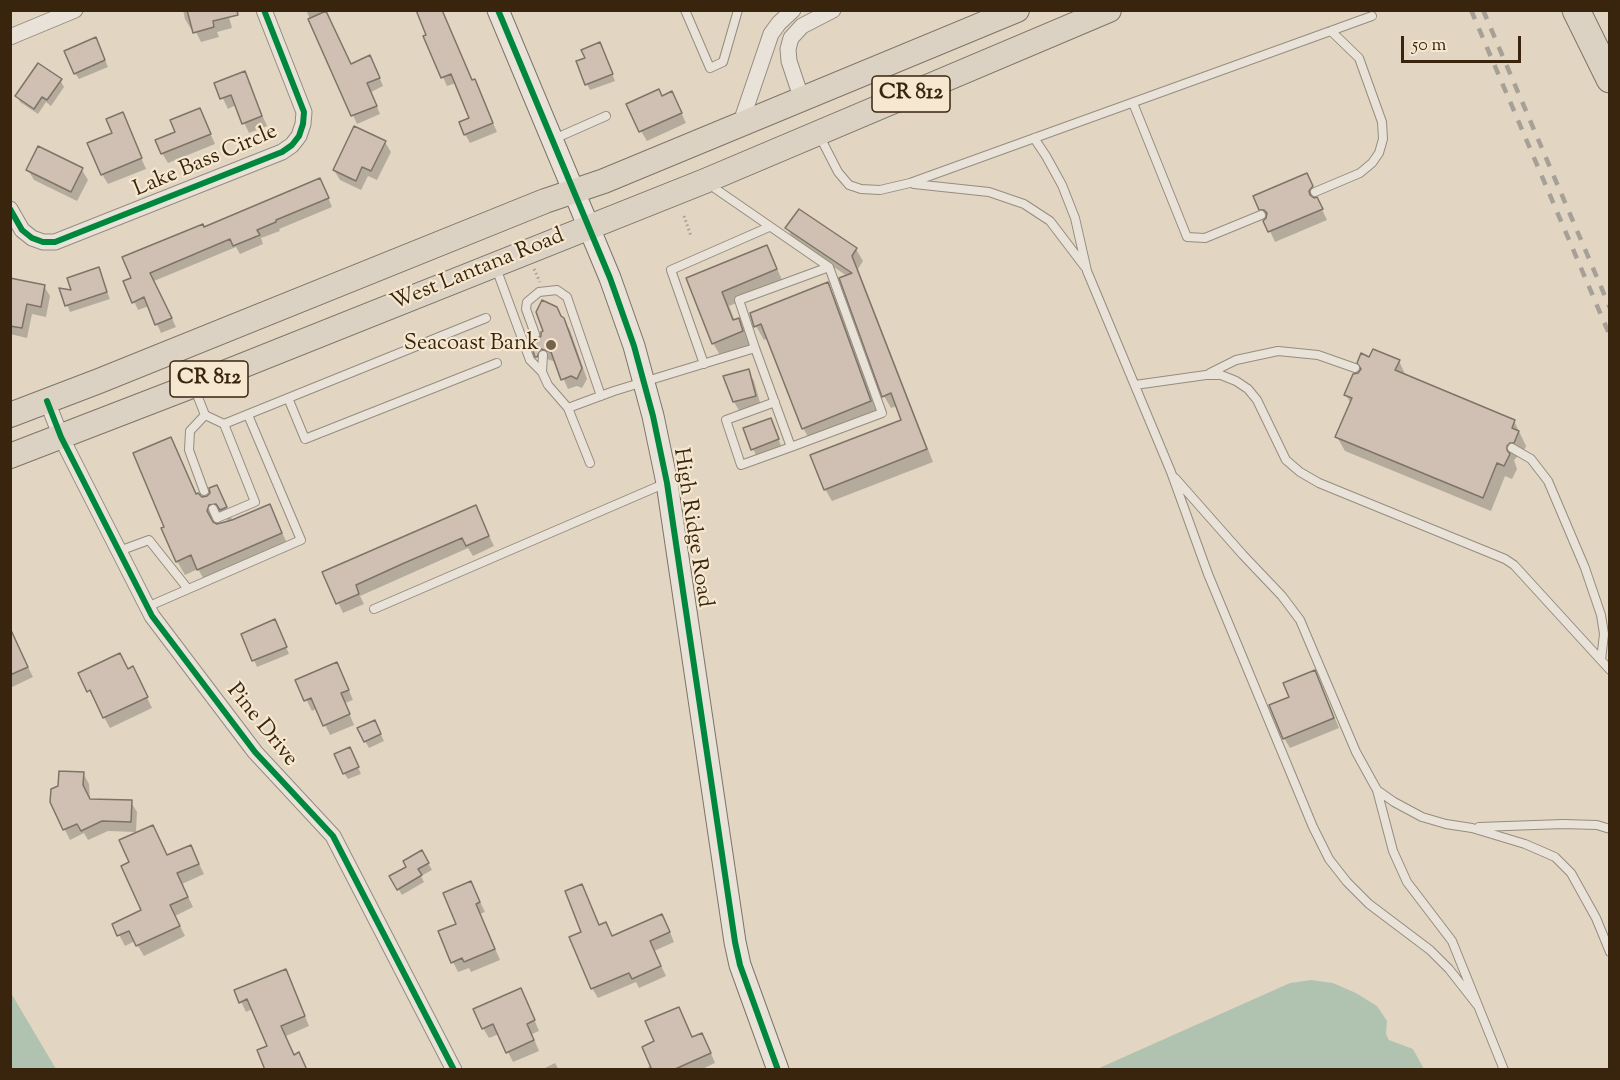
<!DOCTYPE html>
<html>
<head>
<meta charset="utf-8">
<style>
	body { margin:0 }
	#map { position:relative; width:1620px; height:1080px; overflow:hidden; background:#e2d6c3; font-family:"Sorts Mill Goudy",serif }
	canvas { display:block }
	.frame { position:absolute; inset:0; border:12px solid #39250e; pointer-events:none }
	.scale { position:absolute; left:1401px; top:36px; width:120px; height:27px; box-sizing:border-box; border:3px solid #39250e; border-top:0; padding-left:8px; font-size:18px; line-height:21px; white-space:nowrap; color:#39250e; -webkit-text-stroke:4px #f5e7d0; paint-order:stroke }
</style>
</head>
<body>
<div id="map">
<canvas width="1620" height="1080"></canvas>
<div class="frame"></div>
<div class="scale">50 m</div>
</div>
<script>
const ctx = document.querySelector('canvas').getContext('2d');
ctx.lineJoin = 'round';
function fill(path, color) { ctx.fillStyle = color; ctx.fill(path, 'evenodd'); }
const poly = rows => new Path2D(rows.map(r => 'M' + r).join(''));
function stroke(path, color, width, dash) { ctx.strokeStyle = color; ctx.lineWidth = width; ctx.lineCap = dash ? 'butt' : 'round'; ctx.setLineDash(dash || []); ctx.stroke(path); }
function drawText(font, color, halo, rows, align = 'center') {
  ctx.font = font + ' "Sorts Mill Goudy",serif'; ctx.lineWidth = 4.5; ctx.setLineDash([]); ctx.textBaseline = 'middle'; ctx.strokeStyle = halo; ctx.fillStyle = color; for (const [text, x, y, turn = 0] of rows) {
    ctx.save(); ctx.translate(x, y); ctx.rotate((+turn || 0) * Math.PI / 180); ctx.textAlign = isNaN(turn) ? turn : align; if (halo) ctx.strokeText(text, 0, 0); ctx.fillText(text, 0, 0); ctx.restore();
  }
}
fill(poly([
	[1311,980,1333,983,1356,993,1377,1006,1387,1021,1386,1034,1389,1040,1413,1049,1424,1069,1097,1069,1290,983],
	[11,993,56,1069,11,1069]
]), '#b0c3b0');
fill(poly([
	[183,10,227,10,232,28,217,32,219,37,201,42,194,28,191,29,185,19],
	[306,10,326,10,351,65,374,65,383,86,371,92,380,114,357,124],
	[425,37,472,81,474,80,497,132,470,143,465,134,471,119,456,83,447,86],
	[96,39,108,67,79,79,75,73],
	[603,51,615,81,590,90,587,84,586,59],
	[244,73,267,126,249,133,236,105,228,109,216,84],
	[60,80,64,87,51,106,46,102,38,114,20,102,17,96],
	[677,103,686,123,647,141,641,131],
	[200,110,215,144,168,163,162,153,177,133],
	[122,114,146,169,108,184,102,174],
	[385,142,391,152,377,180,368,176,361,190,340,180,334,170],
	[28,170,82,170,88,180,77,201,34,180],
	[1312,185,1317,199,1327,220,1275,242,1260,209],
	[324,188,332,207,279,229,280,231,261,238,263,244,240,254,236,247,154,281,176,327,161,333,149,306,138,310,125,282,204,229],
	[787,228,856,249,863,261,858,269,933,462,832,501,825,489,903,421,897,406,891,408,884,396,847,276,794,240],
	[767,247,784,284,729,306,735,321,738,319,746,333,750,345,721,357,713,343,687,279],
	[98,269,110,299,70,312,61,290,73,292],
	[10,280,44,286,50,296,46,317,32,314,27,338,10,334],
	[827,284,835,298,878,415,811,442,803,428,768,338,764,340,756,326],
	[563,319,570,330,587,379,582,388,577,386,568,389,556,362,547,359,543,366,530,339,538,341],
	[1370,358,1399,361,1406,376,1514,421,1526,446,1522,456,1518,456,1514,460,1517,469,1512,479,1505,476,1491,511,1345,451,1337,437,1351,404,1346,395],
	[748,371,754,381,761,406,740,412,734,402],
	[774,426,781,446,756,455,753,449],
	[171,439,197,495,202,498,207,498,216,487,233,521,269,506,289,547,206,583,198,569,185,575,177,561,166,528],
	[225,517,229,522,215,524,216,519],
	[475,507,494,546,473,556,468,548,360,596,364,604,343,613,324,573],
	[278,627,289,654,257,667,243,634],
	[10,631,33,677,10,688],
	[128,670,138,678,152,708,110,728,80,674],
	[342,674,353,700,345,703,354,725,330,735,317,708,312,711,297,681],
	[1320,682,1339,728,1290,748,1284,738],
	[378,728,384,741,369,748,365,741],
	[353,756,361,774,348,779,344,773],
	[83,773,89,784,90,800,131,802,137,812,136,832,108,831,88,840,84,833,70,840,51,802],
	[153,827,168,857,196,857,204,874,182,884,193,907,175,916,185,936,144,956,135,941,125,946,114,925,143,911,131,863],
	[422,852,432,870,421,876,424,882,402,895,391,877,408,867],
	[471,883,485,912,480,914,500,960,471,972,469,968,458,972,453,962,458,924],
	[582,886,599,926,612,938,667,925,674,942,654,951,666,976,639,988,636,982,598,998,592,988,583,933],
	[291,981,309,1026,286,1036,294,1056,299,1054,307,1070,267,1070,269,1047,253,1009,246,1012,236,991],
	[526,1000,539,1031,532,1034,539,1051,513,1062,499,1034,489,1038,483,1028],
	[693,1039,707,1044,715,1063,700,1070,644,1070],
	[555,1063,559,1070,541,1070]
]), '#0003');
const building = poly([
	[187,10,237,10,238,15,213,21,214,27,193,33,187,10],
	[416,10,442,10,472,80,475,79,493,123,464,135,459,122,469,118,451,74,441,78,423,36,426,35,416,10],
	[326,11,351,64,370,55,380,78,367,83,377,106,351,116,308,19,326,11],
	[96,37,105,60,74,74,64,51,96,37],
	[600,42,613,74,585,85,576,61,585,58,581,50,600,42],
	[38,63,62,79,47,100,42,97,34,109,15,96,38,63],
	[245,71,262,116,242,124,231,95,220,99,214,83,245,71],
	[659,89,662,96,672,91,682,113,639,132,626,104,659,89],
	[200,108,211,134,161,154,155,140,175,132,170,120,200,108],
	[123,112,142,158,101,175,87,143,112,133,106,119,123,112],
	[354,126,386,141,371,171,362,167,356,181,333,170,354,126],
	[38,146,83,168,71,192,26,170,38,146],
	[1307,173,1313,186,1309,191,1310,195,1314,198,1317,197,1323,209,1268,232,1263,221,1266,218,1267,213,1264,210,1259,210,1253,196,1307,173],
	[320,178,329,198,276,220,276,222,257,230,260,235,233,246,230,239,150,273,172,318,155,325,144,297,132,303,123,281,131,278,122,257,203,224,204,227,320,178],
	[799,209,857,248,852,256,927,449,824,490,810,455,901,420,891,393,882,397,839,278,852,273,785,228,799,209],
	[767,245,777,269,722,292,733,320,739,318,743,331,712,344,686,278,767,245],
	[99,267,107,292,65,306,59,288,71,290,67,278,99,267],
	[10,278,45,285,41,307,27,304,22,328,10,326,10,278],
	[828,282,871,401,802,429,761,324,754,327,750,313,828,282],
	[542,300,557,307,561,316,564,318,582,368,577,379,571,376,561,380,551,352,541,349,537,357,535,357,528,337,538,339,541,336,541,332,543,331,536,312,542,300],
	[1373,349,1400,360,1395,370,1515,420,1512,428,1519,431,1514,443,1510,443,1507,446,1507,450,1510,454,1504,466,1497,463,1483,498,1335,437,1352,398,1344,395,1353,374,1358,373,1361,369,1357,363,1361,353,1369,357,1373,349],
	[749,369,756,396,733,402,723,376,749,369],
	[771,418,779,439,751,450,743,428,771,418],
	[171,437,196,494,198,493,202,497,207,496,210,493,209,488,217,485,227,507,220,510,216,504,209,505,207,511,213,522,217,524,232,520,270,504,282,533,197,570,191,555,176,562,161,528,164,527,133,453,171,437],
	[476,505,489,536,466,546,462,538,402,564,356,585,359,594,336,604,322,572,476,505],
	[275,619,287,647,252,661,241,634,275,619],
	[10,628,28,667,10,675,10,628],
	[120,653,128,669,133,666,148,697,103,718,90,690,87,692,78,673,120,653],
	[337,662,349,690,341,693,350,714,323,726,311,698,304,701,295,680,337,662],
	[1315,670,1334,718,1283,739,1269,705,1289,697,1283,683,1315,670],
	[375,720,381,734,364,742,357,728,375,720],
	[350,747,359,767,343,774,334,754,350,747],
	[59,771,84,772,83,785,90,799,132,800,131,822,102,821,81,831,77,824,63,830,50,802,51,789,58,786,59,771],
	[153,825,167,855,191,845,199,864,177,873,188,897,170,905,180,926,136,946,129,931,117,936,112,924,141,910,121,866,129,862,119,840,153,825],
	[422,850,429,863,418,869,422,875,397,890,389,876,406,867,403,861,422,850],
	[471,881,480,902,476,904,495,949,464,962,462,958,451,963,438,931,456,924,443,893,471,881],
	[582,884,599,925,606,922,612,936,662,914,670,932,650,941,661,966,632,979,629,973,591,989,569,937,581,932,565,891,582,884],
	[286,969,305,1016,281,1026,294,1055,299,1052,307,1070,265,1070,257,1050,267,1046,247,999,239,1003,234,990,286,969],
	[521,988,535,1020,527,1024,534,1040,506,1053,493,1024,482,1029,473,1009,521,988],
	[679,1007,692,1037,702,1033,711,1053,673,1070,652,1070,642,1047,654,1041,645,1021,679,1007]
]);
fill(building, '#d0bfb3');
stroke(building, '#7d7467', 1.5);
const lane = poly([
	[685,10,710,68,723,62,738,10],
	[1133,103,1187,237,1205,238,1261,215],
	[819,135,838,172,849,185,861,189,880,190,910,183,1372,16],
	[1034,138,1046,156,1062,185,1075,218,1087,271,1171,472,1208,574,1313,827,1329,859,1347,882,1369,904,1430,950,1449,969,1478,1006],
	[554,139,606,116],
	[914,184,989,192,1024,204,1050,221,1085,267],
	[1315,192,1360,173,1372,163,1379,153,1383,139,1382,122,1359,58,1331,31],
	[496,268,530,360,542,372,548,385,568,408,590,463],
	[535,334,526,309,527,302,539,292,557,290,567,297,601,396],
	[755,348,791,447,882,413,829,267],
	[704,364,671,270,769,227],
	[542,372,543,355],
	[1210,373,1236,360,1278,351,1318,355,1355,368],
	[1135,385,1206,375,1221,375,1236,381,1248,389,1257,400,1286,460,1300,472,1319,483,1505,559,1514,565,1610,670],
	[194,387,205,415,190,431,189,450,204,491],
	[288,398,305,439,497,363],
	[775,402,726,420,741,465,791,447],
	[568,408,614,391,755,348,739,300,829,267,710,185],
	[205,415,224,424],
	[1512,448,1531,459,1548,481,1585,568,1601,615,1604,634,1601,660],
	[1175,478,1243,555,1282,596,1300,620,1356,752,1377,790,1394,802,1422,817,1446,824,1472,828,1525,844,1555,857,1571,873,1596,918,1610,952],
	[213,509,217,518,255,502,224,424,486,318],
	[119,551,149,540,188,589],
	[147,607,301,540,248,415],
	[374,609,666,483],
	[1377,790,1393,851,1407,882,1452,941,1504,1070],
	[1479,827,1563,824,1597,825,1610,829]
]);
const street = poly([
	[10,37,75,10],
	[802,100,789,61,788,49,791,38,802,26,833,10],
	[740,125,771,34,779,23,793,10],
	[10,209,22,230,32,238,43,242,55,242,282,152,292,145,299,136,303,124,304,112,264,10],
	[47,401,61,437,152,616,255,752,333,836,454,1070]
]);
const secondary = poly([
	[498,10,610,278,634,346,653,416,667,483,735,942,740,965,778,1070]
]);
const primary = poly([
	[10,415,99,381,545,201,604,181,1017,10],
	[10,456,194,385,705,181,1109,10]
]);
const highway = poly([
	[1576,10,1610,79]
]);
stroke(lane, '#968c7f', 10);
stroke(street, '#968c7f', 17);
stroke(secondary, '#7d7467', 23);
stroke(primary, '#7d7467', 26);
stroke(highway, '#7d7467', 29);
stroke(poly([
	[684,216,691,236],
	[534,269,540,282]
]), '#a7a097', 3, [1.5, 3]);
stroke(lane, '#e8e2d8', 8);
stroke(street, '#e8e2d8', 15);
stroke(secondary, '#e8e2d8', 21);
stroke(primary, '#dcd2c3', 24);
stroke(highway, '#dcd2c3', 27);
stroke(poly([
	[1471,10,1610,336],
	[1483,10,1610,308]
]), '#a7a097', 4.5, [10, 10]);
stroke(poly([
	[498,10,610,278,634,346,653,416,667,483,735,942,740,965,778,1070],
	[10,209,22,230,32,238,43,242,55,242,282,152,292,145,299,136,303,124,304,112,264,10],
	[47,401,61,437,152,616,255,752,333,836,454,1070]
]), '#00873e', 6);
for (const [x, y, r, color] of [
	[551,345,6,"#74634d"]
]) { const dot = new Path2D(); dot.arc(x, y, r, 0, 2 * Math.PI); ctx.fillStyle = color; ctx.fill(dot); stroke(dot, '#f5e7d0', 2); }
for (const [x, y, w] of [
	[911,94,78],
	[209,379,78]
]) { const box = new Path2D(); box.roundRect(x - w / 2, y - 18, w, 36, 4.5); ctx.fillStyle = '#f5e7d0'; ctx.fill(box); stroke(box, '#39250e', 1.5); }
drawText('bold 21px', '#39250e', null, [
	["CR 812",911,94],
	["CR 812",209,379]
]);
drawText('22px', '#39250e', '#f5e7d0', [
	["Lake Bass Circle",206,162,-23],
	["West Lantana Road",478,271,-22],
	["High Ridge Road",691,528,81],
	["Pine Drive",261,726,51]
]);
drawText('22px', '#39250e', '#f5e7d0', [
	["Seacoast Bank",539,345]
], 'right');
</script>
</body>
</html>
